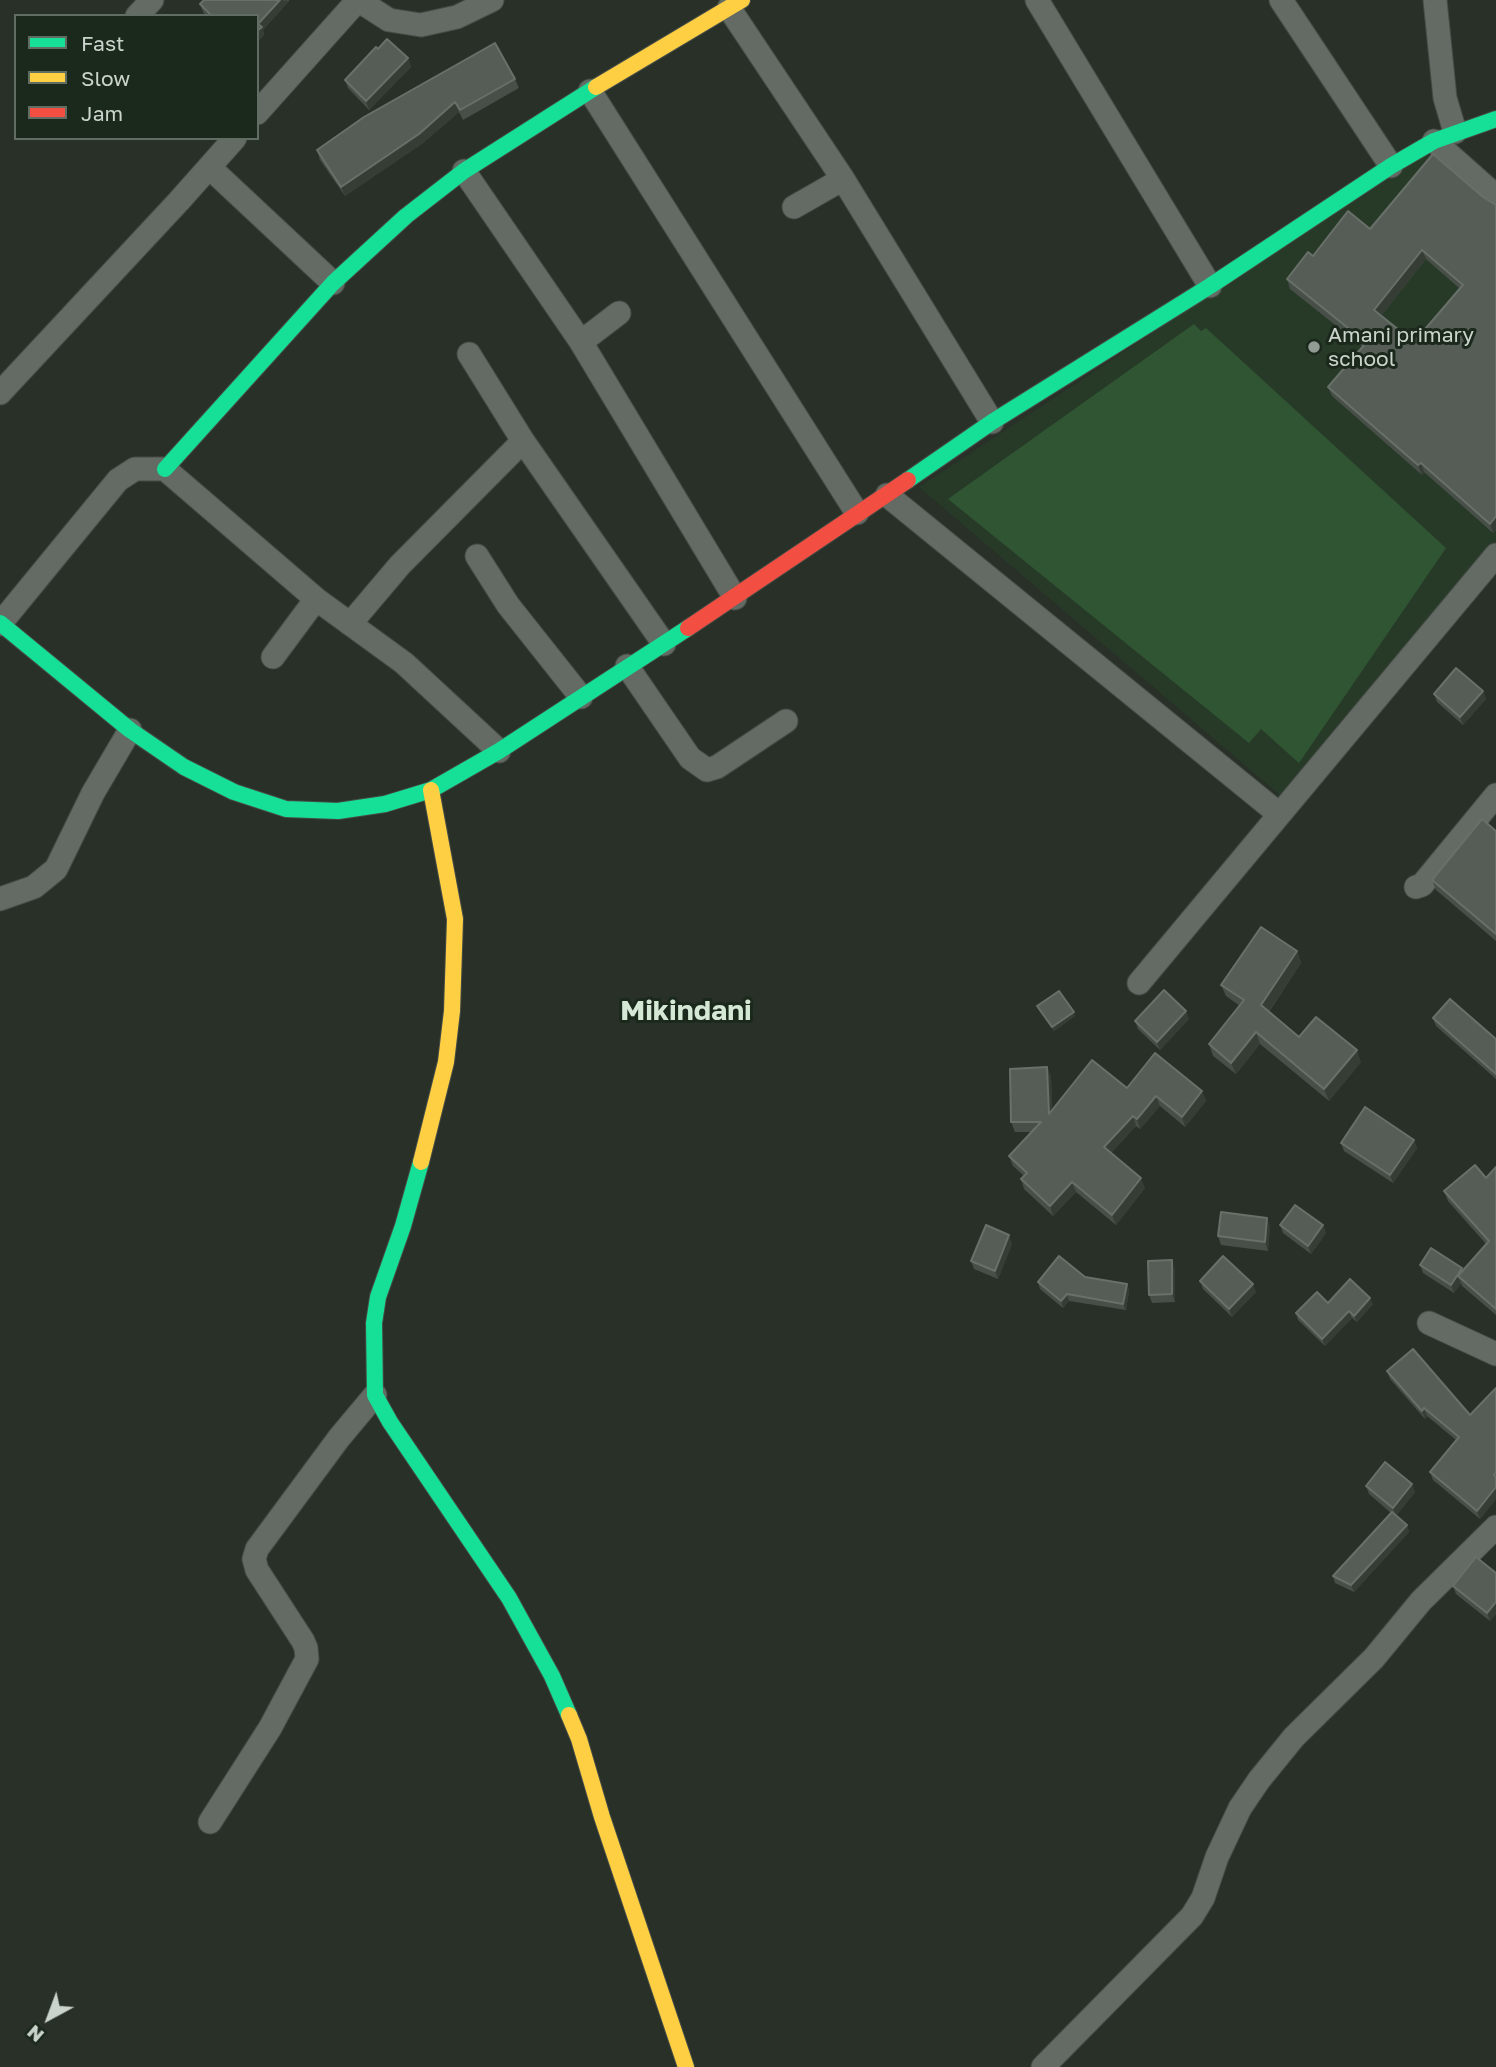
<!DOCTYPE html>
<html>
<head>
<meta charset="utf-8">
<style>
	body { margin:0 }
	#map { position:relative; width:1496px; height:2067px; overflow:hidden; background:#283028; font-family:"Golos Text",sans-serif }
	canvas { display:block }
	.legend { position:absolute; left:14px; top:14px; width:245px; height:126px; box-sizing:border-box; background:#1b291c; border:2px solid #616d62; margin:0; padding:9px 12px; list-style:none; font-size:21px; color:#cbd4cc }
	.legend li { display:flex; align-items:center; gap:14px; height:35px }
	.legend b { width:35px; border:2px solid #616d62 }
	.north { position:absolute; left:14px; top:1983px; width:70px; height:70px; -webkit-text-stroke:5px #1b291c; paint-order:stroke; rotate:221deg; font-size:19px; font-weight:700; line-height:28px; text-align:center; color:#cbd4cc }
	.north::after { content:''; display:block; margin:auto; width:24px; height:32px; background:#cbd4cc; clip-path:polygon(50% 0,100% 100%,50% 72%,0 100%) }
</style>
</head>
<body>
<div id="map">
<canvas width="1496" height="2067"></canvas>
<ul class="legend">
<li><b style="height:9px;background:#16e098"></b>Fast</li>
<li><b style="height:9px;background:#ffcf43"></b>Slow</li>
<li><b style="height:9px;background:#f24e42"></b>Jam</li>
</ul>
<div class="north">N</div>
</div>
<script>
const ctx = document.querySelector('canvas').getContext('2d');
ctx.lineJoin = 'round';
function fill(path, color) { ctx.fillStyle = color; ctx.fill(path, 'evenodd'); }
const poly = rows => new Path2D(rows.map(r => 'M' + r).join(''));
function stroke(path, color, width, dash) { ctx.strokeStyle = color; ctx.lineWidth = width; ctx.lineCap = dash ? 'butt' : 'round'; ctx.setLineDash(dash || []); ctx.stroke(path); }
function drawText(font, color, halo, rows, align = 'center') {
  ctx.font = font + ' "Golos Text",sans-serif'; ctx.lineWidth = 6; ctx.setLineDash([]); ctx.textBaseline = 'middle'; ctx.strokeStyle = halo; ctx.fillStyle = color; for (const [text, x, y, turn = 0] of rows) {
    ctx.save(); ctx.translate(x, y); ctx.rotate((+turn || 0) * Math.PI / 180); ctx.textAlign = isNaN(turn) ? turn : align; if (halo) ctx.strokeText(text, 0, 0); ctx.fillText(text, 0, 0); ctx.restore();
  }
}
fill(poly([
	[1433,148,1496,207,1496,541,1281,796,919,487]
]), '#273a28');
fill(poly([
	[1194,324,1201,331,1206,328,1446,548,1299,763,1261,729,1249,743,948,499]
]), '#305533');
const street = poly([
	[358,0,389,20,421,25,457,17,492,0],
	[1037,0,1210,286],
	[1281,0,1391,166],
	[1435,0,1445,98,1455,132],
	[729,8,843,179,992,422],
	[137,16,152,0],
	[590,91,857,513],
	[257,113,358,0],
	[1434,141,1496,196],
	[209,167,333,283],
	[464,171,581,342,735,598],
	[794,207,843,179],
	[581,342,619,313],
	[469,354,523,441,664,644],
	[0,393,179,201,235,138],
	[887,495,1279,814],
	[477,556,508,605,581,697],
	[316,599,404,663,499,751],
	[0,624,118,480,135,469,165,469,316,599,273,657],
	[350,624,400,565,523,441],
	[627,666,690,758,707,770,717,767,786,721],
	[1416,887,1422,885,1496,795],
	[0,899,34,887,56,869,93,793,130,730],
	[1139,983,1496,555],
	[1429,1323,1496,1354],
	[210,1822,270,1728,307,1659,306,1648,303,1641,257,1570,254,1559,257,1549,339,1438,375,1395],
	[1043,2067,1192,1916,1203,1898,1217,1857,1240,1808,1259,1780,1294,1737,1374,1658,1421,1601,1496,1527]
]);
const fast = poly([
	[165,469,333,283,406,216,464,171,596,87],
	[908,480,992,422,1210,286,1391,166,1434,141,1496,119],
	[0,623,130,730,184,767,234,792,286,809,338,811,385,804,431,790,499,751,688,628],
	[421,1162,403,1226,378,1297,374,1323,375,1395,390,1422,509,1598,552,1676,569,1715]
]);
const slow = poly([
	[596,87,742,0],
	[421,1162,446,1062,452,1011,455,919,431,790],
	[569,1715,579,1739,602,1817,686,2067]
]);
const jam = poly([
	[688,628,908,480]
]);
stroke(street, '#454d46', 25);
stroke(fast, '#454d46', 18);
stroke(slow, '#454d46', 18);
stroke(jam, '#454d46', 18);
stroke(street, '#646a64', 23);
stroke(fast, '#16e098', 16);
stroke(slow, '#ffcf43', 16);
stroke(jam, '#f24e42', 16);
fill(poly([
	[204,0,289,0,289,1,263,30,264,35,257,42,257,16,206,16,203,12,200,4],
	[378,49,408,58,411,67,369,110,348,88,345,80],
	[515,79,519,88,463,120,459,112,423,143,345,196,320,160,317,150],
	[1483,197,1496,205,1496,530,1493,533,1424,472,1422,475,1332,396,1328,387,1363,347,1290,289,1287,279,1313,256,1370,229],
	[1426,259,1459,288,1414,342,1381,316],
	[1483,691,1486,699,1463,725,1437,702,1434,694],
	[1496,831,1496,941,1436,890,1432,880],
	[1297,951,1301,963,1269,1012,1299,1037,1361,1062,1329,1101,1260,1044,1236,1074,1213,1056,1209,1044,1240,1006,1226,996,1221,985],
	[1037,1006,1075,1016,1054,1031,1039,1010],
	[1433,1018,1496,1039,1496,1079,1436,1026],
	[1189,1019,1160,1050,1138,1029,1135,1021],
	[1047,1067,1051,1077,1052,1110,1127,1088,1202,1091,1206,1101,1185,1127,1160,1106,1140,1129,1136,1126,1111,1153,1145,1188,1116,1225,1076,1192,1053,1216,1024,1189,1021,1179,1024,1176,1013,1166,1009,1156,1032,1132,1015,1132,1011,1122],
	[1414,1140,1417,1148,1393,1183,1344,1151,1341,1143],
	[1496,1167,1496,1315,1462,1286,1461,1283,1454,1293,1423,1273,1420,1265,1463,1271,1486,1244,1448,1201,1444,1191,1486,1178],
	[1280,1225,1323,1225,1326,1233,1311,1254,1283,1233],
	[1270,1226,1268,1251,1221,1245,1218,1236],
	[1012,1244,998,1279,974,1269,971,1261],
	[1175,1269,1175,1302,1152,1303,1149,1295],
	[1200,1281,1256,1292,1232,1317,1203,1289],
	[1038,1282,1127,1284,1129,1291,1126,1310,1069,1301,1063,1308,1040,1289],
	[1328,1303,1373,1304,1357,1322,1352,1318,1325,1346,1298,1320,1296,1313],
	[1387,1371,1470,1415,1496,1388,1496,1499,1480,1519,1433,1480,1430,1472,1456,1440,1427,1416,1425,1419,1390,1379],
	[1412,1484,1415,1492,1396,1516,1407,1525,1409,1532,1354,1592,1335,1583,1333,1576,1391,1513,1369,1494,1366,1486],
	[1496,1573,1496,1614,1490,1621,1456,1594,1453,1586]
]), '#484f48');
fill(poly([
	[280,0,289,1,263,30,264,35,257,42,258,24],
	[408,58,411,67,369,110,366,101],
	[455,102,459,112,423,143,345,196,341,187],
	[1422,250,1426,259,1378,320,1374,310],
	[1421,463,1424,472,1422,475,1418,465],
	[1496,516,1496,530,1493,533,1490,524],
	[1483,691,1486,699,1463,725,1460,717],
	[1297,951,1301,963,1265,1017,1261,1005],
	[1186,1011,1189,1019,1160,1050,1157,1042],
	[1074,1012,1075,1016,1054,1031,1052,1027],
	[1256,1032,1260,1044,1236,1074,1231,1063],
	[1357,1050,1361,1062,1329,1101,1324,1089],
	[1047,1067,1051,1077,1053,1124,1049,1114],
	[1202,1091,1206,1101,1185,1127,1182,1117],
	[1156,1096,1160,1106,1140,1129,1137,1119],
	[1133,1116,1136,1126,1108,1157,1104,1147],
	[1414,1140,1417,1148,1393,1183,1390,1175],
	[1141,1178,1145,1188,1116,1225,1112,1215],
	[1072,1182,1076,1192,1053,1216,1050,1206],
	[1267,1218,1270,1226,1268,1251,1265,1242],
	[1323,1225,1326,1233,1311,1254,1308,1246],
	[1009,1235,1012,1244,998,1279,995,1271],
	[1172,1260,1175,1269,1175,1302,1172,1294],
	[1462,1268,1465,1276,1458,1276,1461,1283,1454,1293,1451,1285],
	[1127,1284,1129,1291,1126,1310,1123,1304],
	[1253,1284,1256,1292,1232,1317,1229,1309],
	[1067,1294,1069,1301,1063,1308,1061,1301],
	[1370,1298,1373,1304,1357,1322,1354,1316],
	[1349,1311,1352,1318,1325,1346,1322,1339],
	[1424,1408,1427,1416,1425,1419,1422,1411],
	[1412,1484,1415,1492,1396,1516,1393,1508],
	[1496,1487,1496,1499,1480,1519,1477,1511],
	[1407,1525,1409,1532,1354,1592,1351,1585],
	[1496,1602,1496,1614,1490,1621,1487,1613]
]), '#353d35');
const building = poly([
	[204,0,280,0,258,24,262,27,257,31,257,16,212,16,200,4,204,0],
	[387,39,408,58,366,101,345,80,376,47,378,49,387,39],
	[495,43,515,79,460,110,455,102,419,134,341,187,317,150,364,117,495,43],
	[1433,154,1483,197,1496,205,1496,516,1490,524,1421,463,1418,465,1328,387,1365,344,1362,342,1363,340,1287,279,1308,252,1313,256,1348,211,1370,229,1433,154],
	[1422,250,1463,285,1414,342,1374,310,1422,250],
	[1456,668,1483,691,1460,717,1434,694,1456,668],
	[1482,819,1496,831,1496,934,1432,880,1482,819],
	[1261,927,1297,951,1261,1005,1299,1037,1316,1017,1357,1050,1324,1089,1256,1032,1231,1063,1209,1044,1244,1000,1221,985,1261,927],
	[1164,990,1186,1011,1157,1042,1135,1021,1164,990],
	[1059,991,1074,1012,1052,1027,1037,1006,1059,991],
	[1450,999,1496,1039,1496,1074,1433,1018,1450,999],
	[1155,1053,1202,1091,1182,1117,1156,1096,1137,1119,1133,1116,1104,1147,1141,1178,1112,1215,1072,1182,1050,1206,1021,1179,1027,1173,1009,1156,1041,1122,1011,1122,1010,1069,1047,1067,1049,1114,1092,1060,1127,1088,1155,1053],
	[1365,1107,1414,1140,1390,1175,1341,1143,1365,1107],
	[1475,1165,1486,1178,1496,1167,1496,1309,1458,1276,1489,1241,1444,1191,1475,1165],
	[1295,1205,1323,1225,1308,1246,1280,1225,1295,1205],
	[1221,1212,1267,1218,1265,1242,1218,1236,1221,1212],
	[986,1225,1009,1235,995,1271,971,1261,986,1225],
	[1431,1248,1462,1268,1451,1285,1420,1265,1431,1248],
	[1059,1256,1085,1277,1127,1284,1123,1304,1067,1294,1061,1301,1038,1282,1059,1256],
	[1223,1256,1253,1284,1229,1309,1200,1281,1223,1256],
	[1172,1260,1172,1294,1149,1295,1148,1261,1172,1260],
	[1350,1279,1370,1298,1354,1316,1349,1311,1322,1339,1296,1313,1317,1292,1328,1303,1350,1279],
	[1413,1349,1470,1415,1496,1388,1496,1472,1494,1475,1496,1477,1496,1487,1477,1511,1430,1472,1459,1437,1424,1408,1422,1411,1387,1371,1413,1349],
	[1385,1462,1412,1484,1393,1508,1366,1486,1385,1462],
	[1392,1512,1407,1525,1351,1585,1333,1576,1392,1512],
	[1476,1557,1496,1573,1496,1602,1487,1613,1453,1586,1476,1557]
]);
fill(building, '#565d56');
stroke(building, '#687069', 2);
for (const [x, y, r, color] of [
	[1314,347,7,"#929b93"]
]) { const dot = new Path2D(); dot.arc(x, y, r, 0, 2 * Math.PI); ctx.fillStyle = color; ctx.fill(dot); stroke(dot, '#1b291c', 2.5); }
drawText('21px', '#cbd4cc', '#1b291c', [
	["Amani primary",1328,335],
	["school",1328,359]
], 'left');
drawText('bold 28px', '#d5e8d6', '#1b291c', [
	["Mikindani",686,1011]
]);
</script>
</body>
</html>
